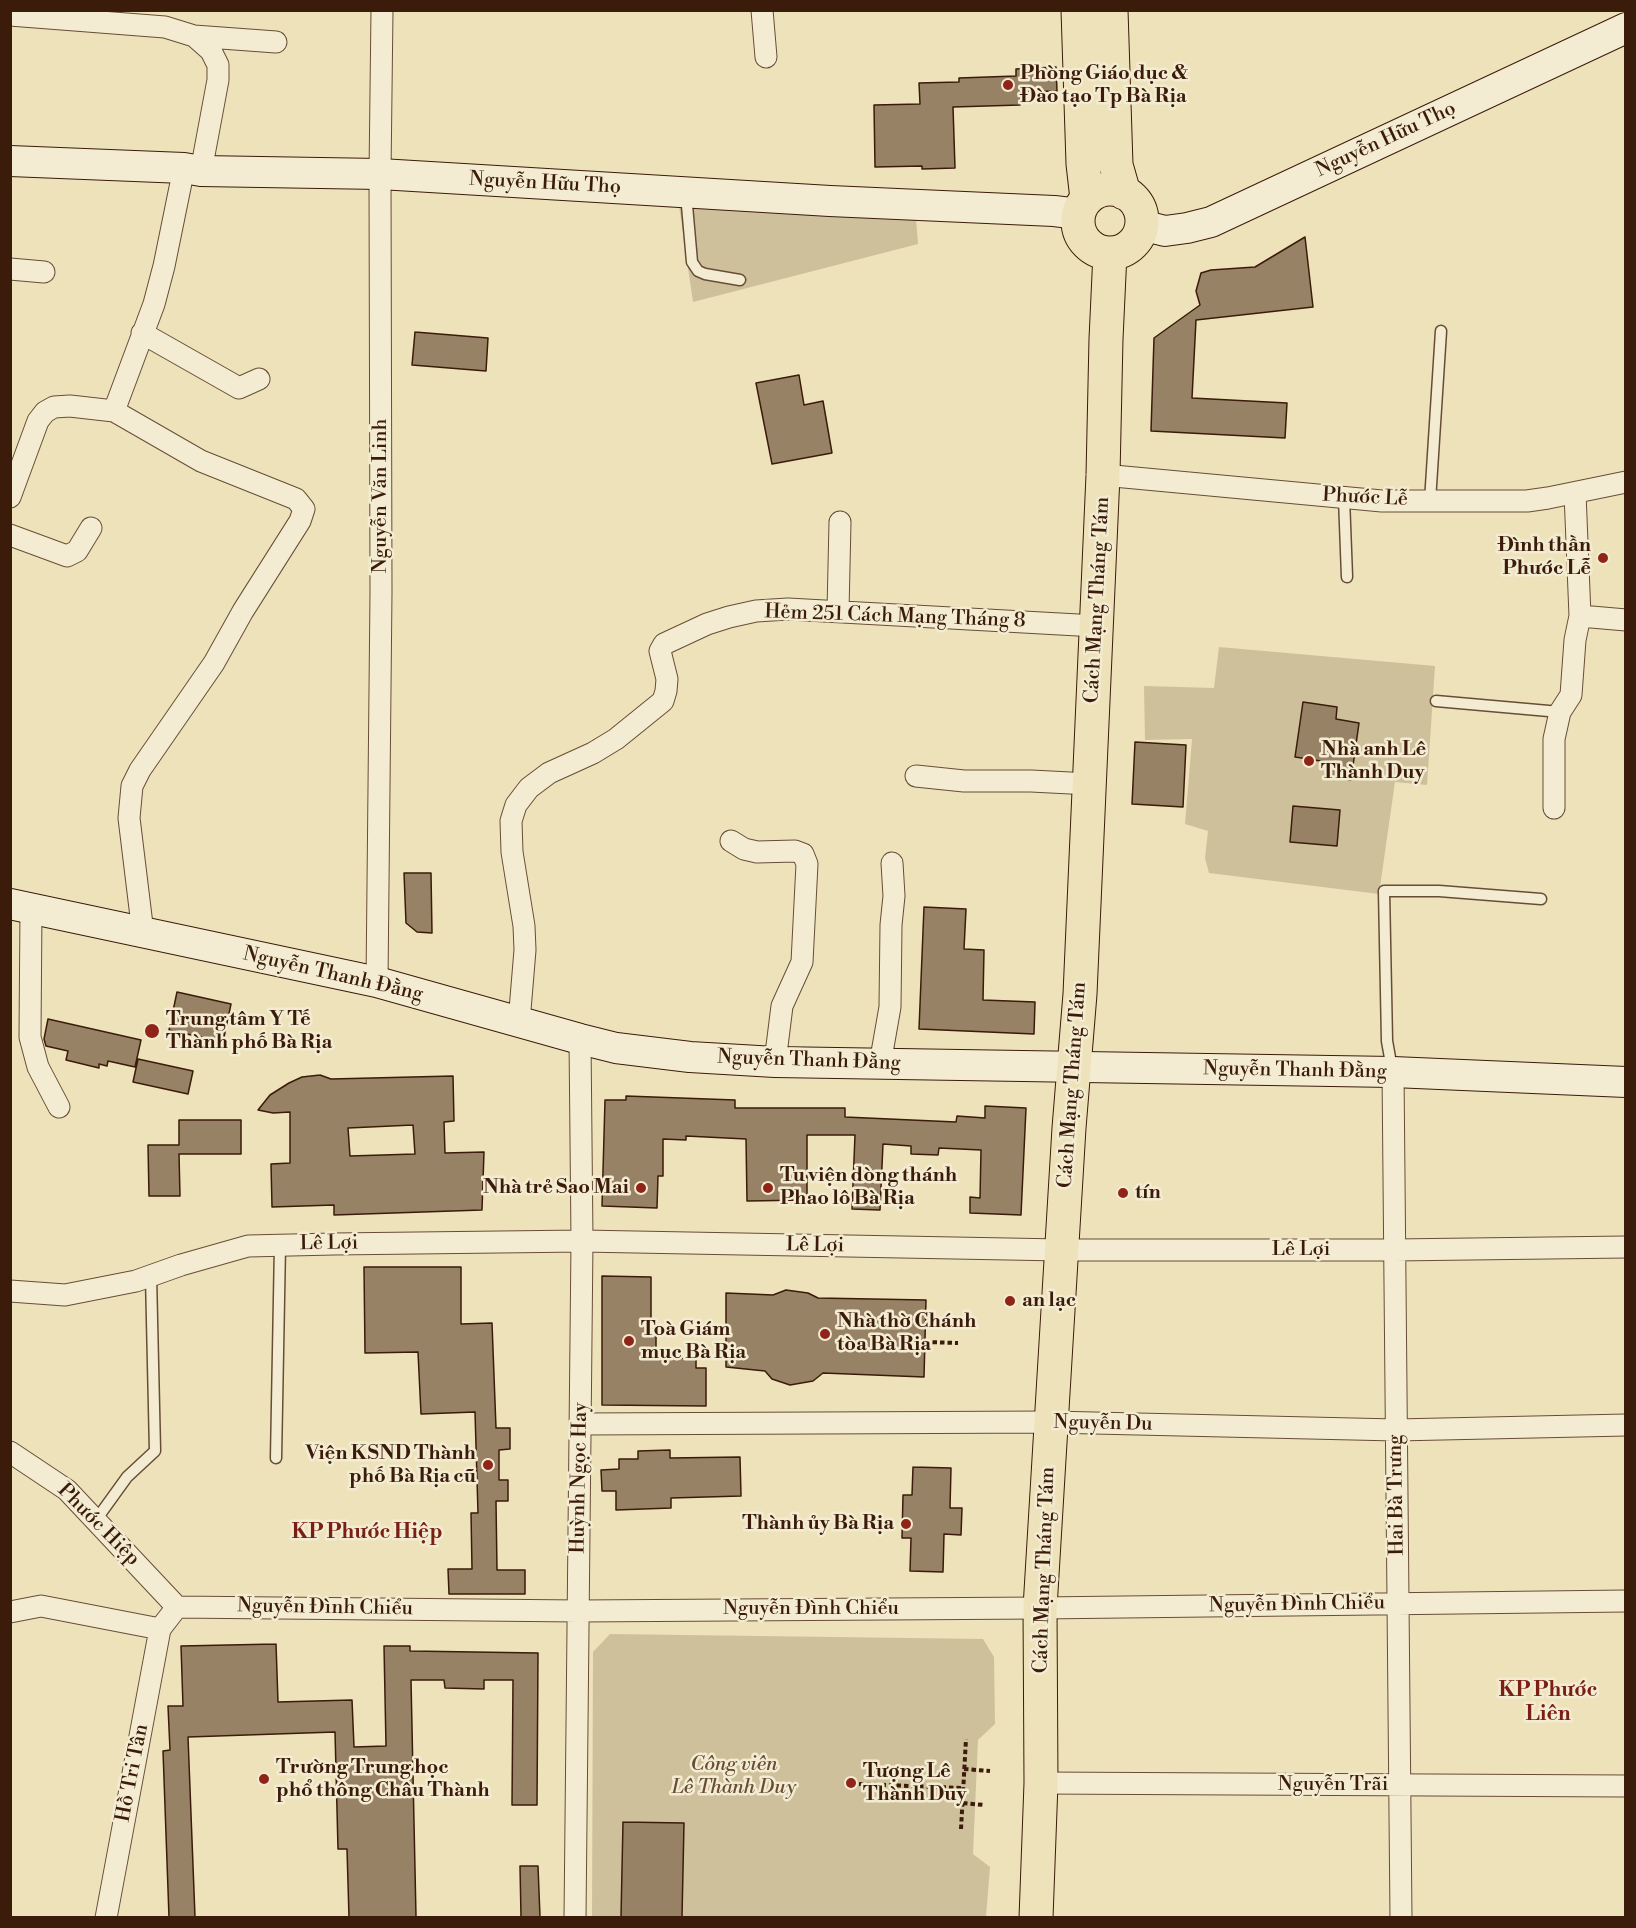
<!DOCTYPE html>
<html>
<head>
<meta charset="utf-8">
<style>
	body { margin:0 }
	#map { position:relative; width:1636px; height:1928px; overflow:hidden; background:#ede2ba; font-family:"Libre Bodoni",serif }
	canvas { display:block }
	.frame { position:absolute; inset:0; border:12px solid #3b1b0a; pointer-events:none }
</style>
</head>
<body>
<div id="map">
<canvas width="1636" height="1928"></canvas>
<div class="frame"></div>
</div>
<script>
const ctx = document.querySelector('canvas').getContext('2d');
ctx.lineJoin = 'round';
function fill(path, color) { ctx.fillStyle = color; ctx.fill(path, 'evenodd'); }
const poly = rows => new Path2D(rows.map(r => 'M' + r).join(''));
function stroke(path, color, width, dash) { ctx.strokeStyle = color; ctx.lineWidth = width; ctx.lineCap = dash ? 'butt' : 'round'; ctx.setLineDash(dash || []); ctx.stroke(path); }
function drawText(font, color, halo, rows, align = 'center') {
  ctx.font = font + ' "Libre Bodoni",serif'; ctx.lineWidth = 5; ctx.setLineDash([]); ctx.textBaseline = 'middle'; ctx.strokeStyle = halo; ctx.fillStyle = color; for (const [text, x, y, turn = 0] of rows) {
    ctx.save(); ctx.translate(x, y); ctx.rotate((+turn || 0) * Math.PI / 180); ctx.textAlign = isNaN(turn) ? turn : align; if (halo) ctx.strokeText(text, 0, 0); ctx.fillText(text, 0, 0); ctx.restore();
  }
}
fill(poly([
	[679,206,916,218,918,244,693,302],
	[1219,647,1435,666,1427,785,1395,782,1379,894,1209,873,1205,858,1208,831,1185,824,1192,739,1145,740,1144,686,1214,688],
	[610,1634,983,1639,994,1657,995,1724,978,1740,973,1854,990,1867,986,1917,592,1918,593,1652]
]), '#cfc09c');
const building = poly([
	[1056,67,1057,91,1020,92,1020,105,953,107,955,168,922,169,922,166,875,167,874,105,920,104,919,83,959,82,959,78,1016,76,1016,69,1056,67],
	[1305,237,1313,307,1196,320,1192,398,1287,403,1285,438,1151,431,1154,338,1200,305,1196,291,1201,273,1211,270,1255,267,1305,237],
	[415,332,488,338,486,371,412,365,415,332],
	[799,375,804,405,823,401,832,453,772,464,756,383,799,375],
	[1303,702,1337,707,1336,719,1359,723,1351,780,1325,776,1327,762,1295,757,1303,702],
	[1135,742,1186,745,1183,807,1132,804,1135,742],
	[1293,806,1340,810,1337,846,1290,842,1293,806],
	[404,873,431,873,432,933,417,932,406,923,404,873],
	[924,907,966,909,964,949,984,950,983,1000,1035,1002,1034,1034,919,1029,924,907],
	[177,992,231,1004,223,1042,169,1030,177,992],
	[48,1019,141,1040,135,1067,108,1061,107,1066,99,1064,99,1068,66,1060,68,1051,46,1046,44,1039,48,1019],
	[138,1059,193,1071,188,1094,133,1082,138,1059],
	[320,1075,331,1079,453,1076,454,1121,444,1122,445,1153,484,1152,482,1210,334,1215,334,1205,272,1207,271,1164,290,1163,290,1112,273,1113,258,1110,270,1095,289,1083,302,1077,320,1075],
	[413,1125,415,1154,350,1156,348,1128,413,1125],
	[626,1096,735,1100,735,1108,845,1108,845,1117,956,1122,957,1116,985,1118,985,1106,1026,1108,1021,1215,970,1213,970,1197,980,1198,981,1150,939,1148,938,1155,911,1154,911,1146,883,1144,880,1210,852,1209,855,1135,807,1135,807,1200,747,1201,746,1139,686,1136,686,1140,663,1139,663,1176,658,1176,657,1208,602,1206,605,1100,626,1100,626,1096],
	[179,1120,241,1120,241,1154,179,1154,180,1196,149,1196,148,1145,179,1145,179,1120],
	[364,1267,461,1267,461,1324,492,1323,496,1428,510,1428,510,1449,499,1450,499,1480,508,1480,508,1501,496,1501,497,1570,525,1570,525,1594,449,1594,448,1569,472,1569,471,1513,478,1513,475,1412,421,1414,418,1352,365,1353,364,1267],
	[602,1276,651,1277,651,1329,656,1329,656,1358,696,1358,696,1368,706,1368,706,1406,602,1405,602,1276],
	[786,1290,808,1293,818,1298,926,1300,924,1377,823,1373,813,1381,790,1385,772,1379,765,1371,726,1367,726,1293,773,1295,786,1290],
	[670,1450,670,1458,740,1457,741,1496,671,1498,671,1508,616,1510,616,1491,602,1491,601,1470,619,1469,619,1459,638,1459,638,1451,670,1450],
	[913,1467,951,1468,950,1508,962,1508,961,1535,944,1534,943,1572,910,1571,911,1538,902,1538,903,1495,912,1495,913,1467],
	[276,1644,278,1702,352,1700,354,1747,386,1746,384,1646,410,1646,410,1651,538,1653,537,1805,512,1805,513,1680,484,1680,484,1689,445,1688,444,1680,411,1680,416,1917,349,1917,347,1849,338,1849,335,1732,188,1737,195,1917,169,1917,163,1751,170,1750,168,1706,183,1706,181,1646,276,1644],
	[623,1822,684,1823,682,1917,621,1917,623,1822],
	[520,1866,538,1866,540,1917,521,1917,520,1866]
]);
fill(building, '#988266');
stroke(building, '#3b1b0a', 1.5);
const lane = poly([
	[686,194,692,262,698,271,705,274,740,280],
	[1344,498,1347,577],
	[1430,501,1441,331],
	[1436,701,1560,712],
	[1392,1069,1387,1041,1384,891,1439,891,1541,899],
	[276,1458,280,1245],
	[96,1520,127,1477,155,1451,151,1276]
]);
const street = poly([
	[762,10,766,57],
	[10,15,165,27,194,36,211,51,218,65,218,80,201,171],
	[194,36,276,42],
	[10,269,44,272],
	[142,333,239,388,259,379],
	[114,411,154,304,164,266,184,168],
	[1103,475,1382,501,1527,501,1548,498,1626,482],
	[10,497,38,421,45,412,54,407,70,406,114,411,201,461,296,499,304,509,300,521,243,611,214,663,140,770,132,786,129,818,143,933],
	[10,535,67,556,77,551,91,528],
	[838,611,840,522],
	[1580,616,1626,620],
	[916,776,964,781,1031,781,1090,784],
	[1554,808,1554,739,1560,712,1571,695,1575,640,1580,616,1575,493],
	[731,841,744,849,757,852,795,851,803,854,807,864,802,962,782,1006,775,1062],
	[31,908,30,1037,38,1067,59,1107],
	[377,982,381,592,380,174,382,10],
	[519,1022,525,950,524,926,512,852,511,821,516,805,529,788,549,773,593,753,616,739,663,701,666,691,667,679,660,651,664,644,707,624,729,617,756,611,788,609,1096,626],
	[880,1064,890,1007,891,925,894,896,892,863],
	[1393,1072,1401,1918],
	[10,1291,65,1295,136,1281,181,1265,248,1246,334,1244,582,1241,1061,1250,1394,1250,1626,1247],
	[580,1424,1051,1422,1396,1430,1626,1425],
	[10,1452,67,1490,177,1607],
	[10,1612,41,1606,160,1629,177,1607,579,1611,1040,1608,1626,1601],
	[1041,1783,1626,1786],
	[106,1918,160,1629],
	[575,1918,582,1241,580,1039]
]);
const secondary = poly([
	[10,161,184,168,201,171,380,174,830,201,1054,211,1079,214],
	[1141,225,1165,231,1187,228,1211,222,1626,28],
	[10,904,377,982,580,1039,616,1048,690,1057,775,1062,1393,1072,1626,1082]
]);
const primary = poly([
	[1078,10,1083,164,1087,199],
	[1111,10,1116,165,1124,193],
	'1078 221a32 32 0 1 1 64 0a32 32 0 1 1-64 0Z',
	[1036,1918,1041,1783,1040,1608,1069,1128,1080,994,1103,475,1106,339,1110,253]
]);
stroke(lane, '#684d36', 13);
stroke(street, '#684d36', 23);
stroke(secondary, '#3b1b0a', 32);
stroke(primary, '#3b1b0a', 35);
stroke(poly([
	[925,1342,958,1343],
	[964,1769,990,1771],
	[859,1784,963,1788],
	[963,1803,984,1805],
	[961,1829,966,1739]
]), '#3b1b0a', 4, [4.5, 3]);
stroke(lane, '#f3ecd2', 10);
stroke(street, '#f3ecd2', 21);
stroke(secondary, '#f3ecd2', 30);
stroke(primary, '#ede2ba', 33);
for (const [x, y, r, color] of [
	[1008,85,6,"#8f2418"],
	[1603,558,6,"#8f2418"],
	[1309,761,6,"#8f2418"],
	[152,1031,8,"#8f2418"],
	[641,1188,6,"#8f2418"],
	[768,1188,6,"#8f2418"],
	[1123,1193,6,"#8f2418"],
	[1010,1301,6,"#8f2418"],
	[825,1334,6,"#8f2418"],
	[629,1341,6,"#8f2418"],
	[488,1465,6,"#8f2418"],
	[906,1524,6,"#8f2418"],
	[264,1779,6,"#8f2418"],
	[851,1783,6,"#8f2418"]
]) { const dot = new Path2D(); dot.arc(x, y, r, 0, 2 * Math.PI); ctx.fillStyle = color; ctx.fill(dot); stroke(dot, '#f3ecd2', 2); }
drawText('bold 20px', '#3b1b0a', '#f3ecd2', [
	["Phòng Giáo dục &",1020,74],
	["Đào tạo Tp Bà Rịa",1020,97],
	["Đình thần",1591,546,"right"],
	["Phước Lễ",1591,569,"right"],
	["Nhà anh Lê",1321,750],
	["Thành Duy",1321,773],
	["Trung tâm Y Tế",166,1020],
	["Thành phố Bà Rịa",166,1043],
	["Tu viện dòng thánh",780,1176],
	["Phao lô Bà Rịa",780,1199],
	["Nhà trẻ Sao Mai",629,1188,"right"],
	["tín",1135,1193],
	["an lạc",1022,1301],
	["Nhà thờ Chánh",837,1322],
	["tòa Bà Rịa",837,1345],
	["Toà Giám",641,1330],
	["mục Bà Rịa",641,1353],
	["Viện KSND Thành",476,1454,"right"],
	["phố Bà Rịa cũ",476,1477,"right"],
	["Thành ủy Bà Rịa",894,1524,"right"],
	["Trường Trung học",276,1768],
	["phổ thông Châu Thành",276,1791],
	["Tượng Lê",863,1772],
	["Thành Duy",863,1795]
], 'left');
drawText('20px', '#3b1b0a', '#f3ecd2', [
	["Nguyễn Hữu Thọ",1386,140,-25],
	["Nguyễn Hữu Thọ",545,184,3],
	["Nguyễn Văn Linh",381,496,-90],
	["Phước Lễ",1365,498,3],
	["Cách Mạng Tháng Tám",1098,600,-87],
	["Hẻm 251 Cách Mạng Tháng 8",895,617,2],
	["Nguyễn Thanh Đằng",333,975,13],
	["Nguyễn Thanh Đằng",809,1061,2],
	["Nguyễn Thanh Đằng",1295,1071,1],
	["Cách Mạng Tháng Tám",1073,1085,-86],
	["Lê Lợi",329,1244,-1],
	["Lê Lợi",815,1246,1],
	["Lê Lợi",1301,1250],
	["Nguyễn Du",1103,1424,1],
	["Huỳnh Ngọc Hay",580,1478,-89],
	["Hai Bà Trưng",1397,1495,-91],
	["Phước Hiệp",98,1525,45],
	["Cách Mạng Tháng Tám",1045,1570,-88],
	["Nguyễn Đình Chiểu",1297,1605,-1],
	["Nguyễn Đình Chiểu",325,1608,1],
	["Nguyễn Đình Chiểu",811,1609],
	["Hồ Tri Tân",133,1773,-79],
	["Nguyễn Trãi",1333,1785]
]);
drawText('italic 20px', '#674d36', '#f3ecd2', [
	["Công viên",734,1765],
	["Lê Thành Duy",734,1788]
]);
drawText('bold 21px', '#7a1f14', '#f3ecd2', [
	["KP Phước Hiệp",367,1533],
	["KP Phước",1548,1691],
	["Liên",1548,1715]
]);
</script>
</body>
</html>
